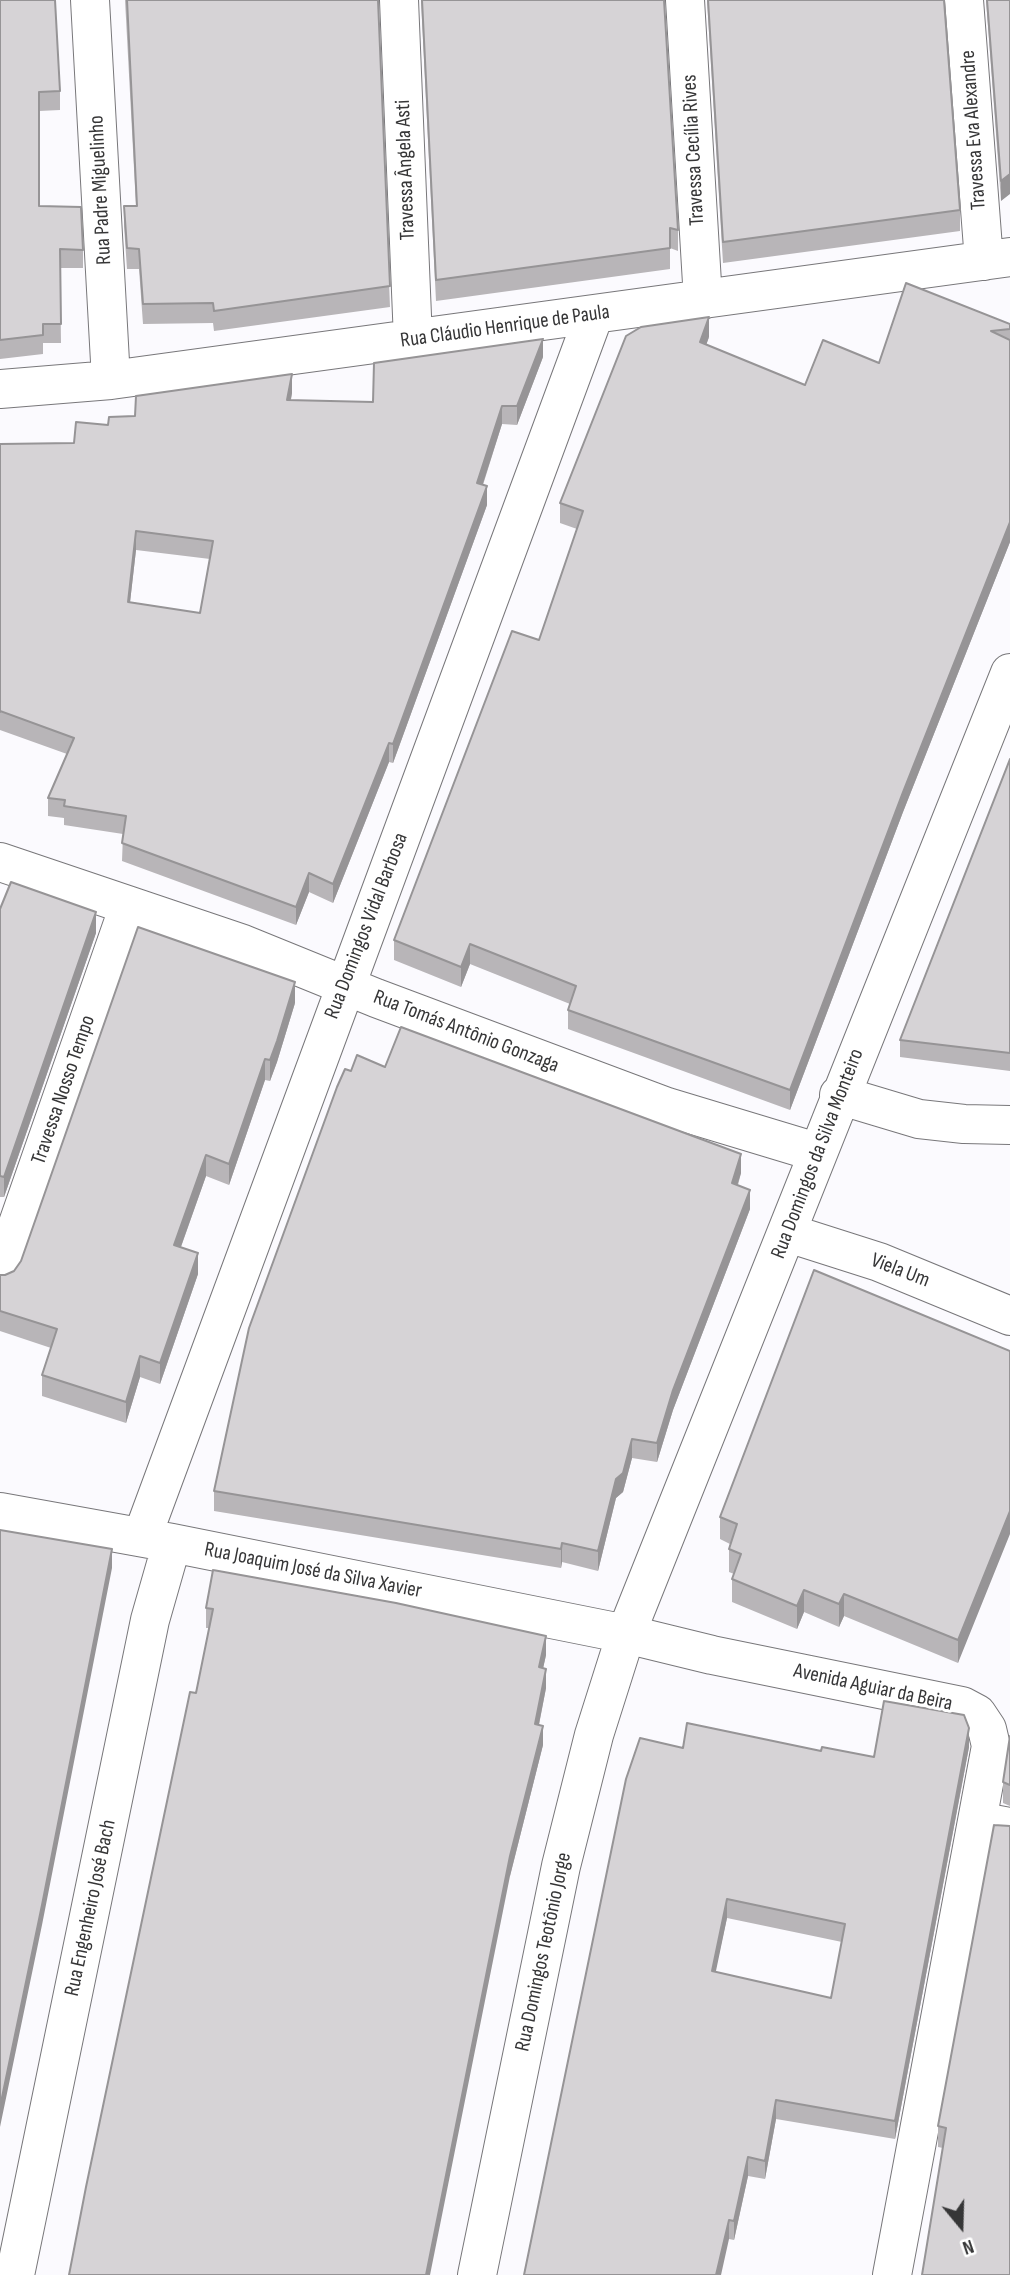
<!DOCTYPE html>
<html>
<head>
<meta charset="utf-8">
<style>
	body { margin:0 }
	#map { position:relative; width:1010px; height:2275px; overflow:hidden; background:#fbfafe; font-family:"Sofia Sans Condensed",sans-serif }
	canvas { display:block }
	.north { position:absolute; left:926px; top:2191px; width:70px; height:70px; -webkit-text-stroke:5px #fff; paint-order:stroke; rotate:161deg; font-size:19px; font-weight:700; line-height:28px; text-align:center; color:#363637 }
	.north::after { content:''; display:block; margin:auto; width:24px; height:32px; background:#363637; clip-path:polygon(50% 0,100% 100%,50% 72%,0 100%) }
</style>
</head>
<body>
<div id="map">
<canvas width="1010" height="2275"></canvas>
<div class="north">N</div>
</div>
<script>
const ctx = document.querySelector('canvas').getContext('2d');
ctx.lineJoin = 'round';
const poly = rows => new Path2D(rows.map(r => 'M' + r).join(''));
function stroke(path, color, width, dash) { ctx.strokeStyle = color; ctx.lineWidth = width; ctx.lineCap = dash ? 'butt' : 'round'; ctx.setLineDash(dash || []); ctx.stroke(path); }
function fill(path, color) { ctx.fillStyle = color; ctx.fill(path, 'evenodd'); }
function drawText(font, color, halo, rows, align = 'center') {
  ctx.font = font + ' "Sofia Sans Condensed",sans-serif'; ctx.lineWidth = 6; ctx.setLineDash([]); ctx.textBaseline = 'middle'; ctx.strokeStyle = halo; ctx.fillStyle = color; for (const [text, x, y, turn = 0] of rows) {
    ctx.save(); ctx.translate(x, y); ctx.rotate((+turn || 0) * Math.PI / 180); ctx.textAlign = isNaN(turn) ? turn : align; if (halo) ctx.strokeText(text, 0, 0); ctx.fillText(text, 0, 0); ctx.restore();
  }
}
const minor = poly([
	[90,0,111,380],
	[399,0,413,340],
	[685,0,703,300],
	[964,0,984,261],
	[0,389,111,380,1010,257],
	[0,862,243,944,376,998,667,1107,816,1152],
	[839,1095,919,1119,964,1124,1010,1125],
	[788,1233,879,1262,1010,1316],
	[0,1275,129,906],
	[0,1512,172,1543,626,1634,712,1655,962,1706,977,1714,987,1729,991,1746,977,1821,1010,1827],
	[142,1537,594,315],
	[15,2275,150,1620,172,1543],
	[477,2275,561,1866,594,1735,626,1634,1010,673],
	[892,2275,977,1821]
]);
stroke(minor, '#78777a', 40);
stroke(minor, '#fff', 38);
fill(poly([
	[0,0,60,91,60,110,39,111,39,206,83,250,83,268,60,268,61,343,43,343,43,354,0,359],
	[125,0,378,0,390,307,214,331,213,323,143,324,139,269,127,269,124,226,124,206,136,206],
	[421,0,664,0,678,230,678,251,670,248,670,269,436,301],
	[707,0,944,0,960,210,960,231,723,263],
	[986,0,1010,0,1001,201],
	[1010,324,1010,542,903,812,790,1110,568,1029,568,1010,570,1004,470,964,461,987,394,960,394,940,539,640,577,529,560,523,560,503,709,337,706,345,805,385],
	[543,357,517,425,502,424,483,485,487,505,393,763,389,762,333,903,309,892,296,925,122,861,123,834,64,825,64,818,48,816,48,798,67,754,0,730,0,444,74,443,108,425,135,416,292,393,291,400,373,402],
	[136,550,210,559,200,613,130,602],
	[1010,759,1010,1071,900,1057,900,1040],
	[0,909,96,933,4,1197,0,1197],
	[295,1003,277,1062,270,1081,265,1080,229,1185,206,1176,181,1247,198,1274,160,1384,140,1377,126,1423,42,1396,42,1375,51,1348,0,1331,0,1275,5,1275,14,1271],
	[385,1067,741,1173,738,1185,750,1209,673,1410,657,1462,632,1458,623,1492,616,1498,598,1571,562,1562,561,1568,214,1511,214,1491,351,1071],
	[1010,1351,958,1663,844,1616,839,1627,804,1612,797,1629,732,1602,732,1579,734,1574,729,1572,729,1549,730,1544,720,1539,720,1517],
	[206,1608,546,1655,543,1668,546,1688,539,1725,543,1745,510,1876,196,1693,209,1628,206,1628],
	[1010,1736,1010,1806,1003,1803,1003,1782],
	[969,1747,895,2139,776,2119,765,2179,748,2176,734,2240,729,2239,683,1748,821,1751,874,1757],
	[727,1918,842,1942,831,1998,715,1972],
	[1010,1826,943,2148,938,2147,938,2126]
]), '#b8b5b8');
fill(poly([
	[1010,174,1010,194,1001,201,1001,181],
	[709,317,709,337,700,362,700,342],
	[543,339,543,357,517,425,517,406],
	[292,374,292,393,287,418,287,400],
	[502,406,502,424,477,502,477,483],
	[487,486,487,505,393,763,393,744],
	[1010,522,1010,542,903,812,790,1110,790,1090,903,792],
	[136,531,136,550,128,620,128,602],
	[389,743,389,762,333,903,333,884],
	[309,873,309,892,296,925,296,907],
	[96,912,96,933,4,1197,4,1177],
	[470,944,470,964,461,987,461,967],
	[295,982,295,1003,277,1062,270,1081,270,1060],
	[265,1059,265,1080,229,1185,229,1164],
	[741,1154,741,1173,732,1202,732,1183],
	[206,1155,206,1176,174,1266,174,1245],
	[750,1190,750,1209,673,1410,657,1462,657,1443,673,1390],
	[198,1253,198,1274,160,1384,160,1363],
	[140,1356,140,1377,126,1423,126,1402],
	[632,1439,632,1458,623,1492,616,1498,598,1571,598,1551,616,1479],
	[1010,1511,1010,1534,958,1663,958,1640],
	[562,1543,562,1562,561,1568,561,1549],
	[112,1549,112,1568,42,1925,0,2127,0,2107],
	[804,1590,804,1612,797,1629,797,1606],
	[844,1594,844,1616,839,1627,839,1604],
	[546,1636,546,1655,539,1687,539,1667],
	[546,1669,546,1688,535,1744,535,1724],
	[543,1726,543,1745,510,1876,430,2275,426,2275,510,1856],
	[969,1728,969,1747,895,2139,895,2121],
	[727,1899,727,1918,712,1990,712,1971],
	[776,2100,776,2119,765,2179,765,2161],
	[748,2157,748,2176,734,2240,734,2221],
	[729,2220,729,2239,721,2275,716,2275]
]), '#969496');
const building = poly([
	[0,0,55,0,60,91,39,92,39,206,81,207,83,250,60,249,61,324,43,324,43,335,0,340,0,0],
	[127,0,378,0,390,286,214,311,213,303,143,304,139,249,127,248,124,206,137,206,127,0],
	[422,0,664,0,678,230,670,228,670,248,436,280,422,0],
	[708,0,944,0,960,210,723,242,708,0],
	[987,0,1010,0,1010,174,1001,181,987,0],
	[906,283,1010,324,1010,329,991,331,1010,340,1010,522,903,792,790,1090,568,1010,576,986,470,944,461,967,394,940,512,631,539,640,583,511,560,503,626,336,641,327,709,317,700,342,805,385,823,340,879,363,906,283],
	[543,339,517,406,502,406,477,483,487,486,393,744,389,743,333,884,309,873,296,907,122,843,126,816,64,806,65,800,48,798,74,738,0,711,0,712,0,444,74,443,76,422,108,425,109,417,135,416,136,396,292,374,287,400,373,402,374,363,543,339],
	[136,531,213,541,200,613,128,602,136,531],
	[1010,759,1010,1053,900,1040,1010,759],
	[11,882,96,912,4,1177,0,1176,0,909,11,882],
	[138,927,295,982,277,1041,270,1060,265,1059,229,1164,206,1155,174,1245,198,1253,160,1363,140,1356,126,1402,42,1375,57,1329,0,1311,0,1275,5,1275,14,1271,21,1261,138,927],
	[401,1027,741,1154,732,1183,750,1190,673,1390,657,1443,632,1439,623,1473,616,1479,598,1551,562,1543,561,1549,214,1491,249,1328,337,1087,345,1069,351,1071,357,1055,385,1067,401,1027],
	[814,1270,1010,1351,1010,1511,958,1640,844,1594,839,1604,804,1590,797,1606,732,1579,741,1554,729,1549,737,1524,720,1517,814,1270],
	[0,1530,112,1549,42,1905,0,2107,0,1530],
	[213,1570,396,1603,546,1636,539,1667,546,1669,535,1724,543,1726,510,1856,426,2275,69,2275,86,2187,190,1692,196,1693,213,1609,206,1608,213,1570],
	[884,1701,964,1715,969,1728,895,2121,776,2100,765,2161,748,2157,734,2221,729,2220,716,2275,524,2275,626,1779,640,1738,683,1748,687,1723,821,1751,822,1747,874,1757,884,1701],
	[727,1899,845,1924,831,1998,712,1971,727,1899],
	[1010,1736,1010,1785,1003,1782,1010,1736],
	[994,1825,1010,1826,1010,2275,922,2275,946,2128,938,2126,994,1825]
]);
fill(building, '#d6d3d6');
stroke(building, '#969496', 2);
drawText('21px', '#363637', '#fff', [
	["Travessa Eva Alexandre",974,130,-94],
	["Travessa Cecília Rives",694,150,-93],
	["Travessa Ângela Asti",406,170,-92],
	["Rua Padre Miguelinho",101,190,-93],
	["Rua Cláudio Henrique de Paula",505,327,-8],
	["Rua Domingos Vidal Barbosa",367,926,-69],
	["Rua Tomás Antônio Gonzaga",466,1032,21],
	["Travessa Nosso Tempo",64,1090,-71],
	["Rua Domingos da Silva Monteiro",818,1154,-69],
	["Viela Um",900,1271,21],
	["Rua Joaquim José da Silva Xavier",313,1571,11],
	["Avenida Aguiar da Beira",873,1688,12],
	["Rua Engenheiro José Bach",91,1908,-78],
	["Rua Domingos Teotônio Jorge",544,1952,-78]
]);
</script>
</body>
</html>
